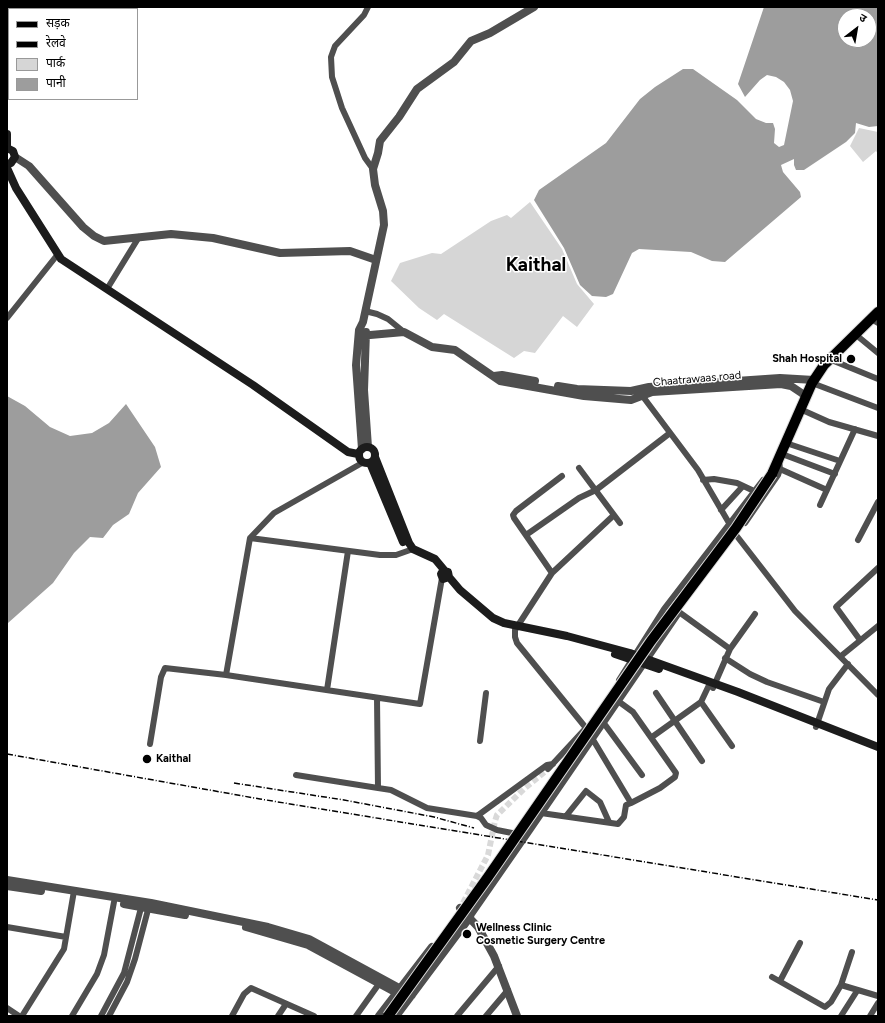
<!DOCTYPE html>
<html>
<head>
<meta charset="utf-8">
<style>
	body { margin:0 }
	#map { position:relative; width:885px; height:1023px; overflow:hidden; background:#fff; font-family:Figtree,"Noto Sans Devanagari",sans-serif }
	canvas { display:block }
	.frame { position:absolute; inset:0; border:8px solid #000; pointer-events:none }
	.legend { position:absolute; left:8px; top:8px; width:130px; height:92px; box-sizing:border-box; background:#fff; border:1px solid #999; margin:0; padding:5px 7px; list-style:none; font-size:12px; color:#000 }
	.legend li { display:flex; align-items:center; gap:8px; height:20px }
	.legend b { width:20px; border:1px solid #999 }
	.north { position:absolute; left:837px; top:8px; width:40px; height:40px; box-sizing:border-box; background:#fff; border:1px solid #999; border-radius:50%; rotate:31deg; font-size:11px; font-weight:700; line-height:16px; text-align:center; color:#000 }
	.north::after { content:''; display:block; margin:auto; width:14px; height:18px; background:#000; clip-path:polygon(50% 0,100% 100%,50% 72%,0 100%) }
</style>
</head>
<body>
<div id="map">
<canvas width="885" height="1023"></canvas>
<div class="frame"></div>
<ul class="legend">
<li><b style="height:5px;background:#000"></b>सड़क</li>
<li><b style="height:5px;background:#000"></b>रेलवे</li>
<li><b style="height:11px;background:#d6d6d6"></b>पार्क</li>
<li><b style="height:11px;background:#9d9d9d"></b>पानी</li>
</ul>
<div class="north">उ</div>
</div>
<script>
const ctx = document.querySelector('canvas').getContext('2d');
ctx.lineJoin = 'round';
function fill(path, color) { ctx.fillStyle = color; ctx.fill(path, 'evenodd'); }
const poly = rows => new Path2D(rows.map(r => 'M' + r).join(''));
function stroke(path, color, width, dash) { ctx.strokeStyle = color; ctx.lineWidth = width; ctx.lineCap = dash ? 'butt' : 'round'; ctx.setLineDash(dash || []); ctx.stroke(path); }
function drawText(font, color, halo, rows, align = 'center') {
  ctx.font = font + ' Figtree,sans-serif'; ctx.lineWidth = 3; ctx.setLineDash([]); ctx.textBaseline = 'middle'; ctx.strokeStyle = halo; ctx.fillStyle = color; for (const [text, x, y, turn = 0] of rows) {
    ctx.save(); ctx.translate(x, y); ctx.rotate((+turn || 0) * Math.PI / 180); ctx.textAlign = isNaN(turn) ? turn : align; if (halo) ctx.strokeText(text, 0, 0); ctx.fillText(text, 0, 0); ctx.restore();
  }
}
fill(poly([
	[859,128,878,132,878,154,876,151,863,162,850,146],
	[530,202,562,249,577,284,594,304,577,327,563,316,535,353,524,351,514,358,444,314,437,320,419,308,391,281,400,263,432,253,441,254,491,221,507,215,511,218]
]), '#d6d6d6');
fill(poly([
	[764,7,878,7,878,126,869,127,856,123,855,133,846,142,804,170,796,170,794,165,794,159,781,165,783,172,800,192,801,197,725,262,712,261,691,252,639,249,632,253,613,294,606,297,592,296,580,285,564,248,534,200,539,190,606,143,640,99,655,87,683,69,693,69,737,100,756,119,766,123,773,123,775,129,774,143,779,147,784,145,793,101,790,90,784,82,776,77,767,75,760,80,745,97,738,84],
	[845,16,869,16,869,40,845,40],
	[7,396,25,406,50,427,70,436,92,433,109,423,126,404,155,447,161,467,138,493,129,514,113,525,103,538,90,537,74,553,53,583,8,623]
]), '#9d9d9d');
stroke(poly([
	[463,903,488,855,495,821,497,815,525,788,548,769]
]), '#d9d9d9', 6, [6, 3]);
const primary = poly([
	[772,474,812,383,824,365,878,312]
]);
stroke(primary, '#dbdbdb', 12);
stroke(poly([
	[368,7,364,15,335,46,331,57,332,77,342,108,365,158,373,169],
	[107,289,139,237],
	[365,311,377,314,388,319,404,332],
	[7,318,58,254],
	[871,319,878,323],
	[855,334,878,353],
	[829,359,878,379],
	[812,383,878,408],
	[641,394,698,470,729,523],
	[800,409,829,422,878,436],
	[786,443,840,461],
	[782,454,835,474],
	[579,468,620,523],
	[780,469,827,490],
	[703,480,714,479,737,483,754,491],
	[820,505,855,429],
	[721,510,743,486],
	[614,515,552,573,515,630,515,637,517,643,586,728,631,803,660,788,675,777,676,773,633,712,618,701],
	[745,523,778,475,780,469,779,460],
	[526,535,579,498,596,490,670,433],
	[736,535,795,611,878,695],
	[250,538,380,555,396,555,413,549],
	[858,540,878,502],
	[552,573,514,518,513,515,516,511,562,476],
	[679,612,730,649],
	[860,640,836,607,878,568],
	[841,656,878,626],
	[725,658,750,674,767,682,824,702],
	[226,675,250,538,274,513,362,463],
	[619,680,664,609,763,480],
	[713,688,730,649,755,614],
	[327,690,348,551],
	[656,693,702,761],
	[701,702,732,746],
	[603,722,642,775],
	[816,727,829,689,848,664],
	[652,737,701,702,710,683],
	[480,741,486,693],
	[150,744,161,677,165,668,226,675,420,704,442,578],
	[548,769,585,729],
	[296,775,378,788,377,698],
	[378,788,391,790,427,808,477,816,481,818,486,825,497,830,512,833,529,832,679,613],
	[541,813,618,824,624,817,626,805,631,803],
	[477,816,547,765,553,764],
	[566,816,586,791,600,802,609,822],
	[470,917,529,832],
	[7,927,66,937],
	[772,977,825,1007,831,1002,841,985,852,952],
	[780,981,800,943],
	[841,985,878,996],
	[7,1008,19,1016],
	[22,1016,64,949,74,891],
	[72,1016,97,974,104,955,114,902],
	[101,1016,124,973,142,904],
	[109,1016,127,982,135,959,149,906],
	[232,1016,244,994,251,988,314,1016],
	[278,1016,286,1004],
	[356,1016,381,981],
	[457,1016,499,966],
	[486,1016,508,990],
	[841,1016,857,991],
	[870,1016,878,1003]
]), '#4f4f4f', 6);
stroke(poly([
	[15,157,29,166,83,227,94,236,104,241,171,234,213,238,280,253,350,251,376,260],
	[366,332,364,390,368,447],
	[359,336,404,332,432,347,455,350,500,381,584,396,631,400,652,392,781,384,791,386,806,396],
	[494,376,502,375,535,381],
	[558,386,577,389,631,391,649,387,780,378,814,380],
	[362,449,356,365,359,330,363,322,384,225,383,211,375,185,373,169,378,153,380,141,399,117,417,89,454,62,471,41,490,33,534,7],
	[7,880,151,903,268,927,309,939,412,995],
	[7,886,41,891],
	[124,904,185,915],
	[460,908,478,927,494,956,517,1016],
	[246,927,308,945,406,998],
	[379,1016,432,947],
	[396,1016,470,917]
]), '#4f4f4f', 8);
stroke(poly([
	[7,134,7,148],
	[7,148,13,151,15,157,11,163,7,164],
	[7,168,16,188,61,259,253,385,348,452,358,454],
	'359 455a8 8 0 1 1 16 0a8 8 0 1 1-16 0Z',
	[375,457,409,543,413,549,435,559,445,571],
	[370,463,403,542],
	[449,577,443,579,441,574,443,571,448,572,449,577,460,590,493,618,504,623,567,636,630,653,738,692,878,747],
	[615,654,659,669]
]), '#1c1c1c', 8);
stroke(primary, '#000', 10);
stroke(poly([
	[7,754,260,799,878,900],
	[234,783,344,800,434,817,474,828]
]), '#000', 1.5, [6, 2, 1, 2]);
const primaryBridge = poly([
	[388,1016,488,877,651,641,736,528,772,474]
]);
stroke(primaryBridge, '#dbdbdb', 12, []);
stroke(primaryBridge, '#000', 10);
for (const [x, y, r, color] of [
	[851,359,5,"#000"],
	[147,759,5,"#000"],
	[467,934,5,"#000"]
]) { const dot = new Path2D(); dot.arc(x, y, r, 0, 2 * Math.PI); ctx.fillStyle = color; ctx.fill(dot); stroke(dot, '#fff', 1.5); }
drawText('bold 11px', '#000', '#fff', [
	["Shah Hospital",842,359,"right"],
	["Kaithal",156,759],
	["Wellness Clinic",476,928],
	["Cosmetic Surgery Centre",476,941]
], 'left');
drawText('11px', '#000', '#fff', [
	["Chaatrawaas road",697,379,-5]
]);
drawText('bold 19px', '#000', '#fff', [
	["Kaithal",536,265]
]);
</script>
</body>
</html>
